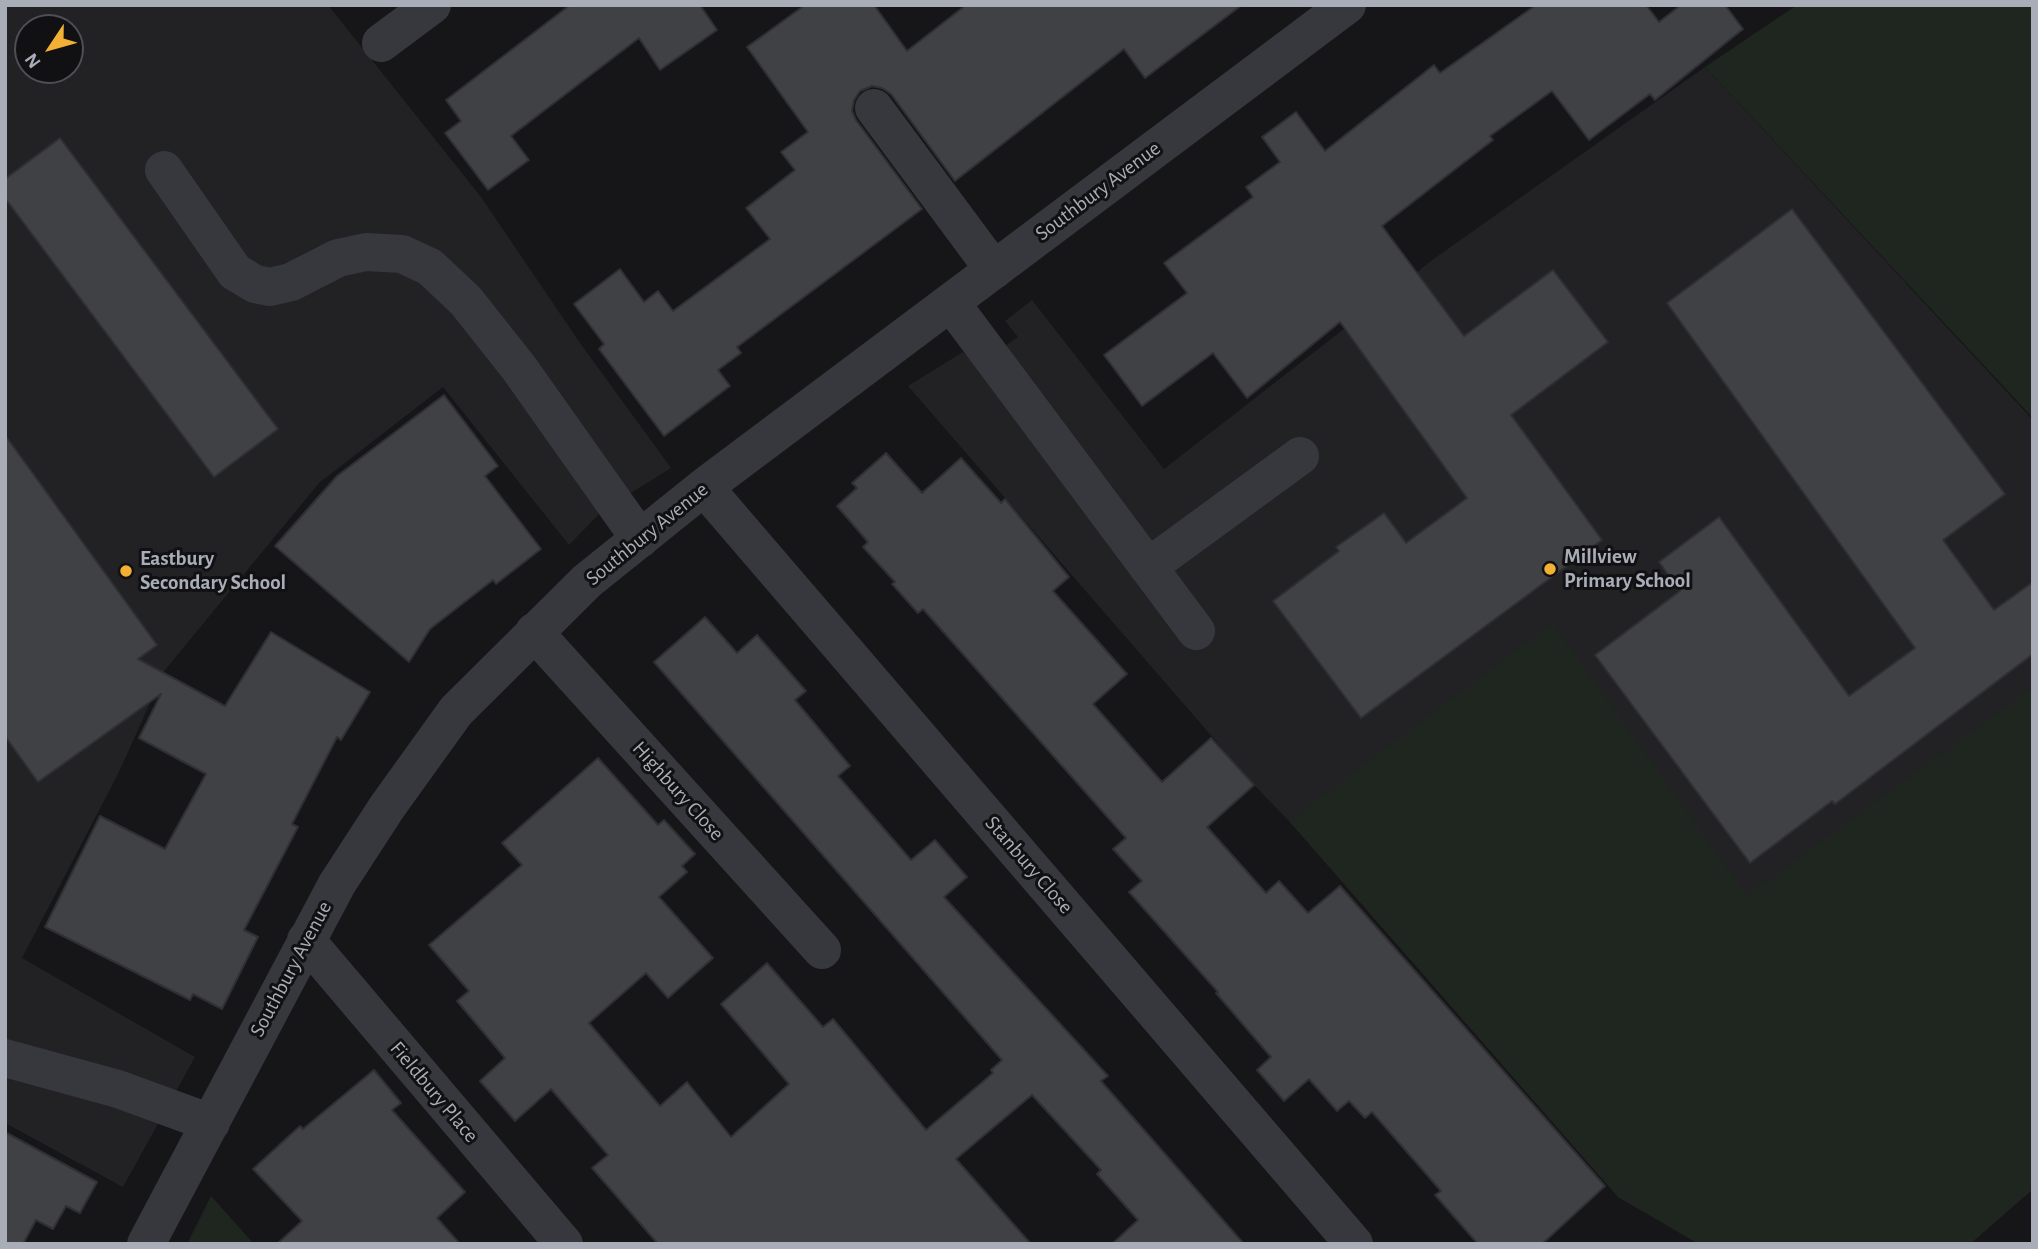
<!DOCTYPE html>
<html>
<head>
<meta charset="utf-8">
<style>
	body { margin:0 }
	#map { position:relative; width:2038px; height:1249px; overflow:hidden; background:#161618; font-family:"Alegreya Sans",sans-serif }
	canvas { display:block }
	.frame { position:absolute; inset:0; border:7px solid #a8adb8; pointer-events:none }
	.north { position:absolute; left:14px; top:14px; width:70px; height:70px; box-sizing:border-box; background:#111113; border:2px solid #4d4f55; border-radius:50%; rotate:234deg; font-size:19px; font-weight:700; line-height:28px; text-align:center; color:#a8adb8 }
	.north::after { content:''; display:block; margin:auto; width:24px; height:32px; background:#f2b134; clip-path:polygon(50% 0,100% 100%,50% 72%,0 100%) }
</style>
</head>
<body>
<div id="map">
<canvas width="2038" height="1249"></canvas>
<div class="frame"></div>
<div class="north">N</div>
</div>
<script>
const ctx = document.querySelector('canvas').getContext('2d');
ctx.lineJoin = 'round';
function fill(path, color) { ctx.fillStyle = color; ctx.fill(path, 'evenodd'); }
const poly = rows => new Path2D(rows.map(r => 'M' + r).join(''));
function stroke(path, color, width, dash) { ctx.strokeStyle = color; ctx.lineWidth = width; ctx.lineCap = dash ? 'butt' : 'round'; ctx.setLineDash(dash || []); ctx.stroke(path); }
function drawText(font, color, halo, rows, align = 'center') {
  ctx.font = font + ' "Alegreya Sans",sans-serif'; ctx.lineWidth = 6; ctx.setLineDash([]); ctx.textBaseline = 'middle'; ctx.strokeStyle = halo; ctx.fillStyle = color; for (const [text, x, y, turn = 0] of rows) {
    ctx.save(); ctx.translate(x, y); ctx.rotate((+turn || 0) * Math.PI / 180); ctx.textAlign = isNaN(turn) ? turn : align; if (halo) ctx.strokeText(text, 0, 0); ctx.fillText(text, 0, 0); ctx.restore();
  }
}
fill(poly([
	[5,5,328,5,481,197,580,343,671,468,602,511,569,545,443,387,319,483,165,670,118,774,22,958,195,1057,123,1187,5,1123],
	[28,28,70,28,70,70,28,70],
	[1705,67,2033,420,2033,1189,1970,1244,1699,1244,1618,1197,1289,821,1254,785,908,386,963,352,978,365,1018,337,1005,321,1032,300,1164,469,1435,258]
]), '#222225');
fill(poly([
	[1797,5,2033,5,2033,418,1705,67],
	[1552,623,1747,896,2033,687,2033,1189,1970,1244,1699,1244,1618,1197,1289,821],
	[211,1196,254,1244,187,1244]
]), '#1e261f');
const building = poly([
	[570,5,700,5,717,30,660,70,639,38,511,136,529,160,488,190,445,133,461,121,446,100,570,5],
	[805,5,874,5,907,51,966,5,1242,5,1145,78,1124,49,955,181,891,94,882,88,872,86,860,91,854,100,852,111,856,120,922,209,737,347,741,353,718,370,730,386,664,436,599,349,604,344,574,304,620,269,644,302,658,291,673,311,770,239,746,208,795,170,781,152,808,132,747,47,805,5],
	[1536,5,1646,5,1659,22,1681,5,1725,5,1743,29,1655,100,1650,94,1589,140,1552,91,1490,136,1493,140,1382,226,1464,336,1553,270,1608,342,1511,415,1602,540,1361,718,1273,601,1339,551,1336,547,1384,513,1406,543,1467,498,1340,322,1247,398,1213,353,1142,406,1104,355,1187,293,1164,263,1253,197,1246,187,1280,162,1262,137,1296,112,1325,151,1434,65,1440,73,1536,5],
	[60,138,278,429,214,477,5,198,5,179,60,138],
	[1792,209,2005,494,1943,540,1994,610,2033,582,2033,654,1835,804,1832,801,1750,863,1595,655,1680,591,1659,562,1719,517,1849,696,1915,648,1667,303,1792,209],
	[444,395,498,466,485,476,541,549,496,584,493,580,430,629,409,662,275,546,337,476,444,395],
	[5,435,157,645,138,659,225,706,271,632,370,692,341,740,337,737,292,824,298,827,244,930,258,937,222,1009,193,994,190,1000,45,927,100,816,165,849,206,774,139,738,161,694,38,782,5,736,5,435],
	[886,453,922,493,961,458,1001,503,1005,499,1069,577,1053,591,1127,674,1093,704,1162,782,1211,738,1254,785,1207,827,1266,893,1279,881,1308,913,1340,886,1605,1186,1542,1244,1478,1244,1435,1195,1441,1191,1372,1112,1365,1118,1349,1101,1337,1111,1309,1079,1284,1101,1257,1070,1271,1057,1216,993,1218,992,1129,892,1142,881,1113,849,1126,838,923,609,918,613,892,584,895,582,863,547,868,542,837,506,857,488,852,483,886,453],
	[705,617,737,653,757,635,806,691,795,700,850,766,838,776,911,860,935,840,967,877,944,897,1108,1076,1101,1081,1244,1244,1112,1244,1138,1220,1097,1174,1101,1170,1032,1095,956,1159,1031,1244,658,1244,592,1168,608,1155,551,1089,515,1121,480,1081,505,1058,457,1001,469,991,429,945,522,865,502,843,598,758,658,825,664,820,695,854,682,866,687,872,659,897,713,958,668,998,646,973,589,1023,660,1106,687,1082,731,1137,789,1084,721,1004,767,963,823,1027,833,1019,926,1130,993,1073,991,1070,1002,1060,654,662,705,617],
	[374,1070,401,1103,392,1110,465,1192,437,1218,460,1244,277,1244,302,1221,253,1169,300,1126,303,1129,374,1070],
	[5,1132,97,1182,80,1213,66,1206,53,1229,36,1220,23,1244,5,1244,5,1132]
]);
fill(building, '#404145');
stroke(building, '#303034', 2);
stroke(poly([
	[381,43,432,5],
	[874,108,994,270],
	[164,170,235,272,255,284,270,287,291,282,338,258,366,252,402,254,430,267,466,301,519,368,640,539],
	[951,303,1196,631],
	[704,487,1354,1244],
	[1148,567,1300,456],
	[534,632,822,950],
	[306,940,564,1244],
	[5,1058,118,1089,211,1123],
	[146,1244,337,884,387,807,456,711,587,581,704,487,1347,5]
]), '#37383d', 38);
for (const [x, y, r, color] of [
	[1550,569,7,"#f2b134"],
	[126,571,7,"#f2b134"]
]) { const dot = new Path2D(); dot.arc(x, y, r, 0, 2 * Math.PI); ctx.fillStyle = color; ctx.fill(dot); stroke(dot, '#111113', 2.5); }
drawText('21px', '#a8adb8', '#111113', [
	["Southbury Avenue",1098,191,-37],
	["Southbury Avenue",647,534,-39],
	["Highbury Close",678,791,48],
	["Stanbury Close",1029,865,49],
	["Southbury Avenue",291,969,-62],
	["Fieldbury Place",434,1092,50]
]);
drawText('bold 21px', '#a8adb8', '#111113', [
	["Millview",1564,557],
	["Primary School",1564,581],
	["Eastbury",140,559],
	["Secondary School",140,583]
], 'left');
</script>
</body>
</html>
